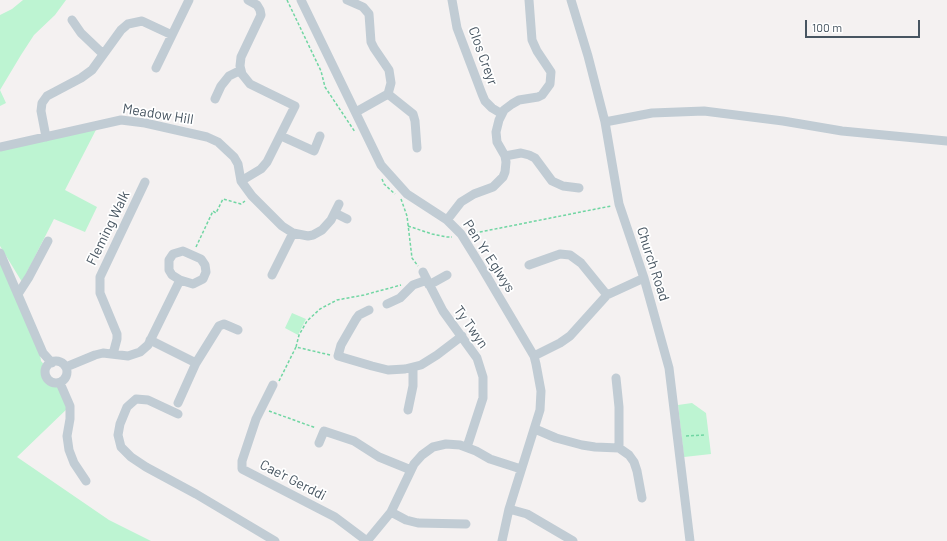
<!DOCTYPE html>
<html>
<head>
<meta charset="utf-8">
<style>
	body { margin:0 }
	#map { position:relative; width:947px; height:541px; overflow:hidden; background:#f4f1f1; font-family:Barlow,sans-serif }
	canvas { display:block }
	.scale { position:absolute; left:805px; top:20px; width:115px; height:18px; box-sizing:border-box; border:2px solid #475561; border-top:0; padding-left:5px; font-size:12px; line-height:14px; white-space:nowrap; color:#475561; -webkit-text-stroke:3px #fff; paint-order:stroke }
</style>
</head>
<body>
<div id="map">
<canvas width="947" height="541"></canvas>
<div class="scale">100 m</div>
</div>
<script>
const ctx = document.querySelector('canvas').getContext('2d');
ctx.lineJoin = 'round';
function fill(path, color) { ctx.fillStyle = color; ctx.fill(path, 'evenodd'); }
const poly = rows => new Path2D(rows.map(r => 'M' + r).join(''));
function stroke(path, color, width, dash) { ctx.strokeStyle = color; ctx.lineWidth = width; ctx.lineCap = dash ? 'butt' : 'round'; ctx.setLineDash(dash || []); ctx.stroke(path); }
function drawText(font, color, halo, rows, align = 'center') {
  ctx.font = font + ' Barlow,sans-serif'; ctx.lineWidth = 3.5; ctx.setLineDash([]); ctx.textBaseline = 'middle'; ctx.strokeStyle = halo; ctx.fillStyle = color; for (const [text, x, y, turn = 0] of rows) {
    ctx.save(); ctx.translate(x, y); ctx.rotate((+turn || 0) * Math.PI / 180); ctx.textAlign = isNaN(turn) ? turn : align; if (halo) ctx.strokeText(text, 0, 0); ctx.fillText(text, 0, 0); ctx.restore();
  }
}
fill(poly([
	[23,0,66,0,55,15,34,35,21,55,0,90,6,103,0,106,0,15,12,9],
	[99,124,65,190,97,207,85,232,54,219,22,282,0,246,0,147],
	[0,257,40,354,41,361,47,368,46,376,50,382,60,383,70,406,17,457,109,520,151,541,0,541],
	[292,313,306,319,298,335,285,328],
	[692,403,706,413,711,454,684,457,678,405]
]), '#bdf4d2');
stroke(poly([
	[287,0,321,71,325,87,355,132],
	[382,179,384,184,395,194],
	[401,199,407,216,412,258,418,266],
	[408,226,432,234,447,237,452,237],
	[470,234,611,206],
	[196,247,213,211,216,213,223,199,241,204,245,201],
	[330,355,296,347,299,335,307,321,320,309,337,300,364,295,401,285],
	[279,381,296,347],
	[269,411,316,428],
	[686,436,704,435]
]), '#71d6a3', 1.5, [3, 2]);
stroke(poly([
	[301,0,381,165,407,194,447,220,461,234,479,263,534,356,536,364,541,391,540,410,509,509,502,541],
	[347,0,363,7,369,14,371,42,374,48,389,70,391,83,388,94],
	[452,0,457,28,482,94,485,101,492,108,502,114],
	[571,0,588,56,605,122,619,204,644,278,669,368,690,541],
	[72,20,81,33,103,54],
	[156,68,172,35],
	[215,99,221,86,229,76,241,70],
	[356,112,388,94,413,114,415,121,417,148],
	[605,122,652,113,704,111,783,121,842,131,947,141],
	[281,136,314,151,320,136],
	[46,137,41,111,42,103,47,96,81,78,92,70,121,30,128,24,142,21,172,35,189,0],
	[0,147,121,120,145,123,207,137,218,142,234,157,238,164,241,181,252,196,282,226,293,233,308,236,313,235,322,230,331,220,339,204],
	[505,156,521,153,529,155,535,158,552,181,563,186,579,188],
	[241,181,261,169,267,162,295,106,250,84,242,74,240,66,241,57,261,15,260,10,257,5,248,0],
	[335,213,347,219],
	[447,220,461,202,474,194,493,187,503,177,505,172,506,162,505,156,497,142,496,132,499,120,504,110,512,104,519,100,538,97,542,95,550,84,551,72,537,51,532,40,529,0],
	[0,253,43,353,52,363],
	[529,265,560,254,570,255,581,263,607,295,570,336,560,343,534,356],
	[423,272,443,311,477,358,483,377,483,398,467,447],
	[272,275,293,233],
	[429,285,447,275],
	[18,294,29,277,48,241],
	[607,295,644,278],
	[387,304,400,298,413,285,427,280],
	[369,310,359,315,356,319,341,345,338,356,372,366,388,370,405,369,421,365,437,355,462,336],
	[150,340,196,363,178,403],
	[113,354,117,339,117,334,100,293,100,277,145,182],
	'45 372a11 11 0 1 1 22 0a11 11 0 1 1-22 0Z',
	[196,363,219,326,224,324,238,330],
	[66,367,95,355,103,353,128,356,140,352,148,345,180,280,193,284,203,279,206,272,205,265,201,259,183,251,173,254,169,260,169,270,172,275,180,280],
	[616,378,619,407,619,448,629,455,634,462,637,471,642,498],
	[60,383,70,406,70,419,67,436,69,450,74,463,86,481],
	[273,385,256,419,242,461,242,469,335,517,367,541],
	[408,410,413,386,413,368],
	[178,414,148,400,136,399,127,407,120,424,118,435,121,447,131,457,146,467,196,494,275,541],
	[535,429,556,438,582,445,595,447,619,448],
	[319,443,324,431,354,441,379,457,411,470],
	[509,509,527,514,573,541],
	[391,512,406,520,418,523,466,524],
	[367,541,391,512,414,464,422,455,433,447,446,444,460,445,476,451,490,459,521,469]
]), '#c1ccd4', 9);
drawText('14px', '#475561', '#fff', [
	["Clos Creyr",483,56,70],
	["Meadow Hill",158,114,9],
	["Fleming Walk",108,228,-64],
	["Pen Yr Eglwys",489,256,57],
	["Church Road",653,264,72],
	["Ty Twyn",471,327,55],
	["Cae'r Gerddi",293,480,27]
]);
</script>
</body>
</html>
